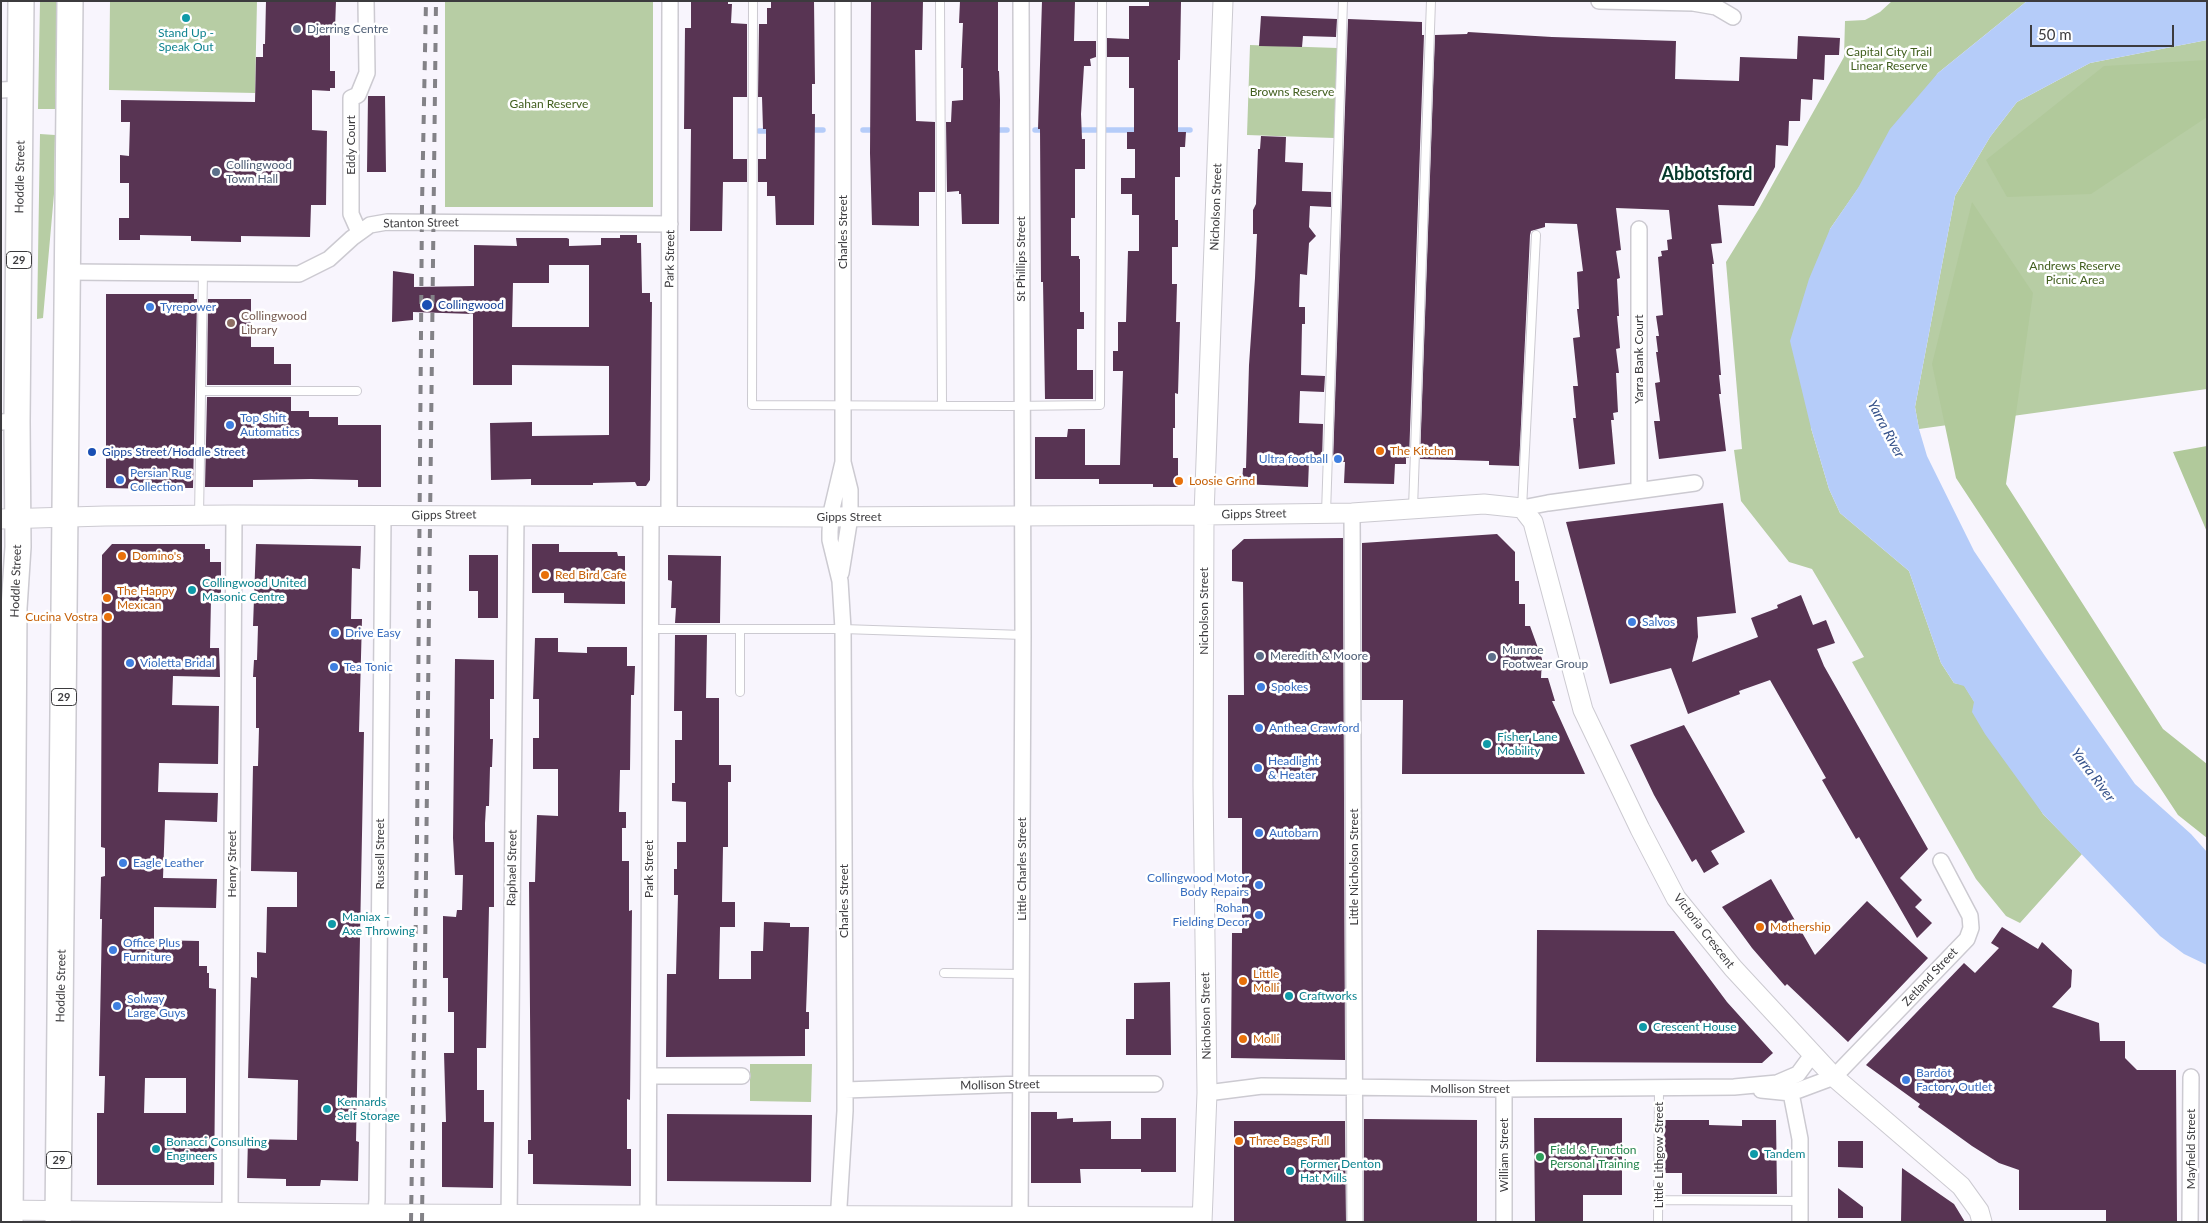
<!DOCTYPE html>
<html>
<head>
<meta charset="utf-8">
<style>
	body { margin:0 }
	#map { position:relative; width:2208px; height:1223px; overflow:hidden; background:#f8f5fd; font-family:Lato,sans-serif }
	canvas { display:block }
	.frame { position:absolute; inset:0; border:2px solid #3c3b3e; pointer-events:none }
	.scale { position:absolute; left:2030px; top:25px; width:144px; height:22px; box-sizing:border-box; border:2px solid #3c3b3e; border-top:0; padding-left:6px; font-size:15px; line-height:18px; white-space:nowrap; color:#3c3b3e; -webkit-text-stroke:4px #fff; paint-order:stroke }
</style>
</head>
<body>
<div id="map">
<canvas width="2208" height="1223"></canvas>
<div class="frame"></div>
<div class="scale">50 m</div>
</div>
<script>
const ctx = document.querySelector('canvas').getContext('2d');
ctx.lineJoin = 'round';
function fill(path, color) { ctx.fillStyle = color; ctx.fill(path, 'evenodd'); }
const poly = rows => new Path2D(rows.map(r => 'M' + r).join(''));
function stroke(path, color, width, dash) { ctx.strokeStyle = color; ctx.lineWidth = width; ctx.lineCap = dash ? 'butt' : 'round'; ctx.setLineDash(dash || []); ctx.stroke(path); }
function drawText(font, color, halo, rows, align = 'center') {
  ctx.font = font + ' Lato,sans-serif'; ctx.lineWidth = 5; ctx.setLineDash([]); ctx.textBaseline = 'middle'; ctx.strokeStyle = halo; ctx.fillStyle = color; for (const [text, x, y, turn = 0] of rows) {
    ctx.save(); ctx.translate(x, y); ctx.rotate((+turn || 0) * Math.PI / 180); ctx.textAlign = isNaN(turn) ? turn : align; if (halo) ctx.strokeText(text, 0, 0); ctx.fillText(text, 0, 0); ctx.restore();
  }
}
fill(poly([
	[40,1,57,1,55,109,38,109],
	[110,1,257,1,255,93,109,90],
	[445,1,653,1,653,207,445,207],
	[1892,1,2027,1,1938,73,1830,229,1811,428,1829,489,1840,513,1909,571,1941,663,1954,683,1964,685,2043,814,2082,854,2020,923,2006,916,1976,879,1852,662,1864,657,1812,569,1789,562,1741,501,1734,450,1742,449,1726,262,1760,207,1844,57,1845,21,1865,20,1880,12],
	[2207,40,2207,389,1919,429,1915,407,1955,196,1990,137,2017,102,2090,63],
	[1250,45,1337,48,1334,138,1247,135],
	[40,134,55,135,54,194,43,318,37,319],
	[750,1064,812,1064,811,1102,750,1101]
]), '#b7cda4');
fill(poly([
	[2207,60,2207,117,2091,194,2007,197,1986,160,2104,66],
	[1972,202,2033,293,2006,484,2163,729,2207,764,2207,838,2178,815,1956,478,1932,364],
	[2207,446,2207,532,2173,452]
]), '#b1c99b');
fill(poly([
	[2027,1,2207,1,2207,40,2090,63,2017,102,1990,137,1955,196,1915,407,1919,429,1927,456,1974,551,2045,656,2135,784,2191,834,2207,852,2207,965,2184,954,2160,936,2043,814,1985,734,1972,712,1974,702,1964,686,1954,683,1941,663,1909,571,1840,513,1829,489,1811,428,1790,341,1809,279,1830,229,1858,188,1890,129,1938,73]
]), '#b5ccf9');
stroke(poly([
	[809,130,823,130],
	[863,130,876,130],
	[993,130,1007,130],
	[1035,130,1047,130],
	[1074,130,1096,130],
	[1106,130,1141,130],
	[1170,130,1190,130],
	[759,131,772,131]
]), '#b5ccf9', 5.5);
fill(poly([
	[266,1,336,1,335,29,330,29,330,71,335,71,335,88,330,88,330,91,312,90,312,130,327,131,326,205,311,205,310,237,241,236,241,242,191,241,191,236,140,235,140,240,119,240,119,218,129,218,129,183,120,183,120,155,129,156,130,122,121,122,121,100,255,102,256,57,263,57,263,44,265,44],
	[691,1,728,1,728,4,732,4,731,23,747,24,747,97,733,97,733,159,747,159,747,182,723,182,722,231,690,231,691,129,684,129,685,28,691,28],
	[771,1,814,1,815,84,812,84,812,114,815,114,814,225,776,225,775,196,767,196,767,182,758,182,758,159,766,159,766,129,763,129,762,97,758,97,759,24,767,24,767,8,771,8],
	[871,1,923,1,922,50,915,50,916,121,935,122,935,192,919,192,919,226,872,225,870,153],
	[960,1,998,1,998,71,999,71,1000,100,999,224,962,224,961,194,959,194,959,191,947,192,946,122,951,122,952,101,963,100,963,68,961,68,963,23,959,23],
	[1042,1,1075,1,1074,41,1096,41,1096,57,1090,59,1091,66,1084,66,1081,114,1082,139,1085,139,1085,169,1075,169,1075,218,1071,218,1071,256,1079,256,1079,259,1080,259,1080,312,1084,312,1084,329,1077,329,1077,370,1093,370,1093,399,1045,399,1043,282,1041,282,1040,129,1038,129],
	[1149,2,1181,2,1180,60,1178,60,1178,132,1186,132,1185,147,1180,147,1180,177,1175,177,1175,220,1178,220,1178,247,1172,247,1172,284,1177,284,1176,322,1180,322,1178,394,1175,393,1175,428,1173,428,1173,458,1178,458,1178,487,1153,487,1153,484,1099,484,1099,479,1035,479,1035,437,1067,437,1068,429,1085,429,1085,465,1120,465,1123,371,1113,371,1113,351,1118,351,1118,322,1126,322,1128,251,1139,251,1139,215,1132,215,1132,194,1121,194,1121,178,1135,178,1135,149,1127,149,1127,132,1134,132,1134,88,1129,88,1129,57,1107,57,1107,38,1129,39,1129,6,1149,6],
	[1261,16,1337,19,1336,37,1303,36,1302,47,1259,46],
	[1348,19,1422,22,1422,35,1424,35,1409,458,1406,458,1406,464,1395,464,1394,484,1344,483,1345,462,1333,462],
	[1468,32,1552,37,1676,41,1675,79,1739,81,1740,57,1797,59,1798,36,1840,38,1839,55,1825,55,1824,80,1813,79,1812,100,1801,99,1800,121,1789,121,1788,146,1776,145,1775,167,1754,206,1718,205,1722,243,1711,244,1714,264,1712,264,1721,375,1719,375,1721,394,1719,394,1726,451,1659,459,1654,421,1660,421,1655,383,1660,382,1656,352,1658,352,1656,336,1659,336,1656,316,1663,315,1658,257,1662,256,1661,251,1668,250,1667,240,1672,239,1669,210,1616,208,1621,250,1616,251,1620,278,1617,279,1619,316,1617,316,1620,348,1616,349,1619,373,1616,373,1618,412,1613,413,1614,420,1611,420,1615,464,1579,469,1573,418,1576,418,1573,386,1578,386,1573,338,1580,337,1577,309,1579,309,1577,272,1583,271,1577,224,1545,223,1545,227,1531,231,1530,235,1519,466,1489,465,1489,461,1420,459,1435,35,1467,34],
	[368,96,385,96,386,172,367,172],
	[1261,136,1286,137,1285,162,1303,163,1302,191,1331,192,1331,207,1310,206,1309,227,1316,236,1309,243,1307,275,1300,274,1299,307,1305,307,1305,324,1302,324,1301,375,1325,376,1324,392,1300,391,1299,423,1323,424,1322,462,1309,461,1308,487,1242,484,1243,468,1246,468,1249,365,1255,278,1257,234,1253,234,1253,210,1256,204,1258,149,1260,149],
	[620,235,637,235,637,243,641,243,642,293,650,293,650,302,652,302,650,480,646,486,637,486,635,482,593,483,593,485,531,485,531,479,491,480,490,423,532,422,532,436,609,435,609,366,512,365,512,385,473,385,473,314,413,312,413,320,392,322,393,271,414,274,414,287,474,286,474,245,517,246,516,238,567,238,569,239,569,246,601,245,601,238,620,238],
	[549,265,589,265,589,327,512,327,513,283,549,283],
	[106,294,194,294,194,299,197,299,193,488,156,488,156,489,106,488],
	[208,299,251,299,251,347,274,347,274,364,291,364,291,385,207,385],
	[207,397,291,397,291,411,309,411,309,417,338,417,338,425,381,425,381,487,358,487,358,480,311,479,253,480,253,487,205,487],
	[1723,503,1736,613,1697,617,1698,637,1692,662,1758,637,1751,618,1778,608,1777,605,1801,595,1813,625,1826,620,1835,643,1817,649,1824,666,1928,849,1900,878,1922,900,1915,907,1932,923,1917,938,1859,837,1856,839,1822,780,1826,778,1770,680,1739,691,1740,694,1688,714,1671,668,1610,684,1566,522],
	[1497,534,1515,552,1515,581,1519,581,1519,604,1525,604,1525,626,1530,626,1542,659,1541,678,1548,678,1555,701,1552,701,1585,774,1402,774,1403,700,1362,700,1362,543],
	[1343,538,1345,1060,1231,1058,1232,933,1242,933,1242,818,1228,818,1228,695,1244,695,1243,582,1232,581,1232,550,1244,539],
	[112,544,205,544,205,549,210,549,210,562,221,562,221,598,211,598,210,648,219,648,220,677,173,676,172,705,219,706,218,764,159,763,158,792,218,793,217,822,165,820,163,878,217,879,216,908,154,907,154,940,199,941,199,966,207,966,207,973,209,973,209,988,216,989,214,1185,97,1185,97,1113,104,1113,105,1076,99,1076,102,919,100,919,101,877,105,876,105,848,101,847,102,555],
	[145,1078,186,1078,186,1113,144,1113],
	[256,544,361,546,360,569,352,568,351,619,362,619,359,732,364,732,356,1141,359,1142,358,1181,321,1180,320,1186,286,1186,286,1179,247,1178,248,1139,297,1140,298,1080,248,1078,251,977,257,978,257,952,266,953,267,907,297,907,297,872,251,871,253,766,258,766,259,728,256,728,256,677,253,677,254,660,257,660,258,626,253,626],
	[532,544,559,544,559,552,617,552,618,556,625,556,625,604,564,603,564,593,532,593],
	[469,555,498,555,498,618,478,618,478,591,469,591],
	[668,555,721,556,720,623,675,623,676,608,671,608,672,581,668,580],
	[675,635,707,635,706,698,719,698,719,765,731,765,731,782,728,782,728,847,723,847,722,902,735,902,735,927,720,927,719,979,751,979,751,951,763,951,764,922,790,923,790,927,809,927,806,1012,809,1012,809,1029,805,1029,805,1056,666,1057,667,974,676,974,678,895,674,895,674,869,677,869,677,842,686,842,686,802,672,801,672,783,675,783,675,740,682,740,682,711,674,711],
	[535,638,558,638,558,652,587,653,587,647,627,647,627,666,635,666,634,695,631,695,630,770,620,770,619,812,626,812,626,828,622,828,622,861,629,861,629,911,632,910,630,1100,627,1099,627,1149,631,1149,631,1186,533,1184,533,1154,528,1154,528,1140,531,1140,529,882,535,882,537,815,558,816,558,769,533,769,533,738,539,738,539,699,533,699],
	[455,659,494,660,494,699,490,699,490,739,493,739,492,767,490,767,489,806,486,806,485,823,485,842,494,842,494,907,489,907,486,1048,477,1048,477,1090,484,1090,484,1122,494,1122,493,1188,442,1187,442,1122,446,1122,444,1053,454,1053,454,1012,448,1012,448,978,443,978,443,916,456,917,457,910,462,910,463,875,455,875,453,838],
	[1684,725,1745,832,1711,851,1719,864,1704,873,1696,859,1692,862,1654,795,1630,745],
	[1771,879,1815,955,1867,901,1928,958,1848,1042,1787,984,1785,986,1752,948,1722,907],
	[2002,927,2038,949,2042,942,2072,970,2071,987,2052,1007,2099,1023,2100,1041,2125,1041,2125,1058,2137,1070,2176,1070,2177,1222,2106,1222,2106,1210,2019,1210,2019,1170,1999,1163,1972,1146,1918,1107,1920,1104,1866,1065,1964,963,1975,973,1999,948,1991,943],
	[1537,930,1674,931,1727,1002,1773,1053,1762,1063,1536,1062],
	[1170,982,1171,1055,1126,1055,1126,1019,1134,1019,1134,983],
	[1031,1112,1057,1112,1057,1119,1073,1118,1073,1122,1111,1121,1111,1139,1141,1139,1141,1118,1176,1118,1176,1172,1141,1172,1141,1169,1080,1169,1081,1183,1031,1183],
	[667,1114,812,1115,811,1182,667,1181],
	[1534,1118,1622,1118,1622,1195,1583,1195,1583,1222,1535,1222],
	[1364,1119,1477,1120,1477,1222,1364,1222],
	[1664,1120,1709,1120,1709,1125,1742,1126,1742,1120,1776,1120,1777,1194,1682,1194,1682,1173,1665,1173],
	[1234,1121,1345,1121,1346,1222,1234,1222],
	[1838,1141,1863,1141,1863,1168,1838,1167],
	[1902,1168,1954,1204,1965,1222,1901,1222],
	[1838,1188,1863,1207,1863,1218,1838,1218]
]), '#583453');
const service = poly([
	[753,1,752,405,1010,406,1100,405,1102,1],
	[940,1,942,405],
	[201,391,357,391],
	[1413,508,1431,1],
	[1522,508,1536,235],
	[1326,513,1343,1],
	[199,516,203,273],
	[650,629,843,629,1023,635],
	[740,630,740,692],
	[944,973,1022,974],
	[1658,1200,1800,1201],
	[1658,1222,1659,1089]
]);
const minor = poly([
	[1599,1,1693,3,1716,7,1733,17],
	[1,90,21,89],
	[359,232,351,214,351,98,358,95,367,73,366,1],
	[69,272,299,274,329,259,352,238,370,225,387,222,670,224],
	[1,422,17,421],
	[1639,490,1639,229],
	[1522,508,1548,503,1695,483],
	[1352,513,1355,1222],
	[669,516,670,1],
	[841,573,850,517,850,490,843,462,843,1],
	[649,1076,742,1076],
	[845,1090,1022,1084,1155,1084],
	[1761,1090,1791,1093,1834,1077,1967,939,1971,928,1970,916,1941,861],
	[1207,1093,1262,1086,1504,1089,1734,1087,1777,1083,1798,1074,1812,1055],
	[1791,1093,1800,1139,1800,1222],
	[230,1213,234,515],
	[375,1222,377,1200,383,516],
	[509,1222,516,515],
	[648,1222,651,516],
	[838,1222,845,1111,845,1061,843,629,840,581,830,540,830,532,831,513,843,462],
	[1020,1222,1023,635,1021,1],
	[1504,1222,1504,1089],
	[2190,1222,2191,1077]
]);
const tertiary = poly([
	[1,519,105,516,234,515,822,517,1204,515,1352,513,1484,504,1522,508,1533,522,1583,710,1640,829,1676,898,1733,968,1834,1077,1961,1186,1979,1211,1982,1222],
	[1,1210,376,1214,1202,1217],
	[1202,1222,1207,1093,1203,785,1204,515,1223,1]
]);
const trunk = poly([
	[10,1222,14,608,18,547,17,421,21,1],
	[58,1222,70,1]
]);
stroke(service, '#cccad1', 10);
stroke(minor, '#cccad1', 18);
stroke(tertiary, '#cccad1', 21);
stroke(trunk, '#cccad1', 28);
stroke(service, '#fff', 8);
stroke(minor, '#fff', 15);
stroke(tertiary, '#fff', 19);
stroke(trunk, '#fff', 25);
stroke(poly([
	[411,1222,417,842,422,206,426,1],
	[422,1222,436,1]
]), '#838287', 4, [9, 9]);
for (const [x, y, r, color] of [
	[186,18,5,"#0f9aa8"],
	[297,29,5,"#5c6f8a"],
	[216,172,5,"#5c6f8a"],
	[427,305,6,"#1a4fb4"],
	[150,307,5,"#3f7fe0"],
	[231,323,5,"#8d6e63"],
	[230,425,5,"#3f7fe0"],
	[1380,451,5,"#e8710a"],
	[92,452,5,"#1a4fb4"],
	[1338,459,5,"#3f7fe0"],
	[120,480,5,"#3f7fe0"],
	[1179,481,5,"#e8710a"],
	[122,556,5,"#e8710a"],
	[545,575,5,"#e8710a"],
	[192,590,5,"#0f9aa8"],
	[107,598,5,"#e8710a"],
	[108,617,5,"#e8710a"],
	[1632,622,5,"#3f7fe0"],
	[335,633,5,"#3f7fe0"],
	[1260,656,5,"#5c6f8a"],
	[1492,657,5,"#5c6f8a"],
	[130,663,5,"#3f7fe0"],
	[334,667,5,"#3f7fe0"],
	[1261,687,5,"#3f7fe0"],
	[1259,728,5,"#3f7fe0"],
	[1487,744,5,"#0f9aa8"],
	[1258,768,5,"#3f7fe0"],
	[1259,833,5,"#3f7fe0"],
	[123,863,5,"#3f7fe0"],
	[1259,885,5,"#3f7fe0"],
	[1259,915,5,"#3f7fe0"],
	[332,924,5,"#0f9aa8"],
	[1760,927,5,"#e8710a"],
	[113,950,5,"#3f7fe0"],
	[1243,981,5,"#e8710a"],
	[1289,996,5,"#0f9aa8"],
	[117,1006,5,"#3f7fe0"],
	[1643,1027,5,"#0f9aa8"],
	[1243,1039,5,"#e8710a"],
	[1906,1080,5,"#3f7fe0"],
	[327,1109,5,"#0f9aa8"],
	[1239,1141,5,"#e8710a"],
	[156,1149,5,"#0f9aa8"],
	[1754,1154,5,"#0f9aa8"],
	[1540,1157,5,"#2e9e5b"],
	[1290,1171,5,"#0f9aa8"]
]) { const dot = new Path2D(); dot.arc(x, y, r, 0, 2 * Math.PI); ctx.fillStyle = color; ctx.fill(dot); stroke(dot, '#fff', 2); }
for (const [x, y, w] of [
	[19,260,25],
	[64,697,25],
	[59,1160,25]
]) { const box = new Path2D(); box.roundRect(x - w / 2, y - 8.5, w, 17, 4); ctx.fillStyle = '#fff'; ctx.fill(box); stroke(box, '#3c3b3e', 1); }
drawText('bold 11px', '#3c3b3e', null, [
	["29",19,260],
	["29",64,697],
	["29",59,1160]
]);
drawText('12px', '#4e5e75', '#fff', [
	["Djerring Centre",307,29],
	["Collingwood",226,165],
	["Town Hall",226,179],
	["Munroe",1502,650],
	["Footwear Group",1502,664],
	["Meredith & Moore",1270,656]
], 'left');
drawText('12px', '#0d838f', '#fff', [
	["Stand Up -",186,33,"center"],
	["Speak Out",186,47,"center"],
	["Collingwood United",202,583],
	["Masonic Centre",202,597],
	["Fisher Lane",1497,737],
	["Mobility",1497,751],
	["Maniax –",342,917],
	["Axe Throwing",342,931],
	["Craftworks",1299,996],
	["Crescent House",1653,1027],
	["Kennards",337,1102],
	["Self Storage",337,1116],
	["Bonacci Consulting",166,1142],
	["Engineers",166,1156],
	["Tandem",1764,1154],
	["Former Denton",1300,1164],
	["Hat Mills",1300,1178]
], 'left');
drawText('12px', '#425f1f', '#fff', [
	["Capital City Trail",1889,52],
	["Linear Reserve",1889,66],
	["Browns Reserve",1292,92],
	["Gahan Reserve",549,104],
	["Andrews Reserve",2075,266],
	["Picnic Area",2075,280]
]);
drawText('12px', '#3c3b3e', '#fff', [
	["Eddy Court",351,145,-90],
	["Hoddle Street",20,177,-89],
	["Nicholson Street",1216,207,-88],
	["Stanton Street",421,223,-1],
	["Charles Street",843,232,-90],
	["Park Street",670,259,-89],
	["St Phillips Street",1021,259,-90],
	["Yarra Bank Court",1639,359,-90],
	["Gipps Street",1254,514,-1],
	["Gipps Street",444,515,-1],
	["Gipps Street",849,517],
	["Hoddle Street",16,581,-88],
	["Nicholson Street",1204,611,-90],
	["Russell Street",380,854,-90],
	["Henry Street",232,864,-90],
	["Little Nicholson Street",1354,867,-90],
	["Raphael Street",512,868,-89],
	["Park Street",649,869,-90],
	["Little Charles Street",1022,869,-90],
	["Charles Street",844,901,-90],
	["Victoria Crescent",1704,931,52],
	["Zetland Street",1930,977,-47],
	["Hoddle Street",61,986,-89],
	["Nicholson Street",1206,1016,-91],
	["Mollison Street",1000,1085,-1],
	["Mollison Street",1470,1089],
	["Mayfield Street",2191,1149,-90],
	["William Street",1504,1155,-90],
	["Little Lithgow Street",1659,1155,-90]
]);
drawText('12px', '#164399', '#fff', [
	["Collingwood",438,305],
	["Gipps Street/Hoddle Street",102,452]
], 'left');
drawText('12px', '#366cbe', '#fff', [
	["Tyrepower",160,307],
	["Top Shift",240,418],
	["Automatics",240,432],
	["Ultra football",1328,459,"right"],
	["Persian Rug",130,473],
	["Collection",130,487],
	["Salvos",1642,622],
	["Drive Easy",345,633],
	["Violetta Bridal",140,663],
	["Tea Tonic",344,667],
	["Spokes",1271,687],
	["Anthea Crawford",1269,728],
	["Headlight",1268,761],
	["& Heater",1268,775],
	["Autobarn",1269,833],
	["Eagle Leather",133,863],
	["Collingwood Motor",1249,878,"right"],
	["Body Repairs",1249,892,"right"],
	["Rohan",1249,908,"right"],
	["Fielding Decor",1249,922,"right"],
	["Office Plus",123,943],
	["Furniture",123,957],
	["Solway",127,999],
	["Large Guys",127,1013],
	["Bardōt",1916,1073],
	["Factory Outlet",1916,1087]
], 'left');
drawText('12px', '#785e54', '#fff', [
	["Collingwood",241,316],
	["Library",241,330]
], 'left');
drawText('12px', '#c56008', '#fff', [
	["The Kitchen",1390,451],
	["Loosie Grind",1189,481],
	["Domino's",132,556],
	["Red Bird Cafe",555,575],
	["The Happy",117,591],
	["Mexican",117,605],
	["Cucina Vostra",98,617,"right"],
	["Mothership",1770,927],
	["Little",1253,974],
	["Molli",1253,988],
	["Molli",1253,1039],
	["Three Bags Full",1249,1141]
], 'left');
drawText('12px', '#27864d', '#fff', [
	["Field & Function",1550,1150],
	["Personal Training",1550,1164]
], 'left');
drawText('italic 14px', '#37538b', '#fff', [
	["Yarra River",1886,429,62],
	["Yarra River",2093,775,53]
]);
drawText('bold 18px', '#04392a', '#fff', [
	["Abbotsford",1707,174]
]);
</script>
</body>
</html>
